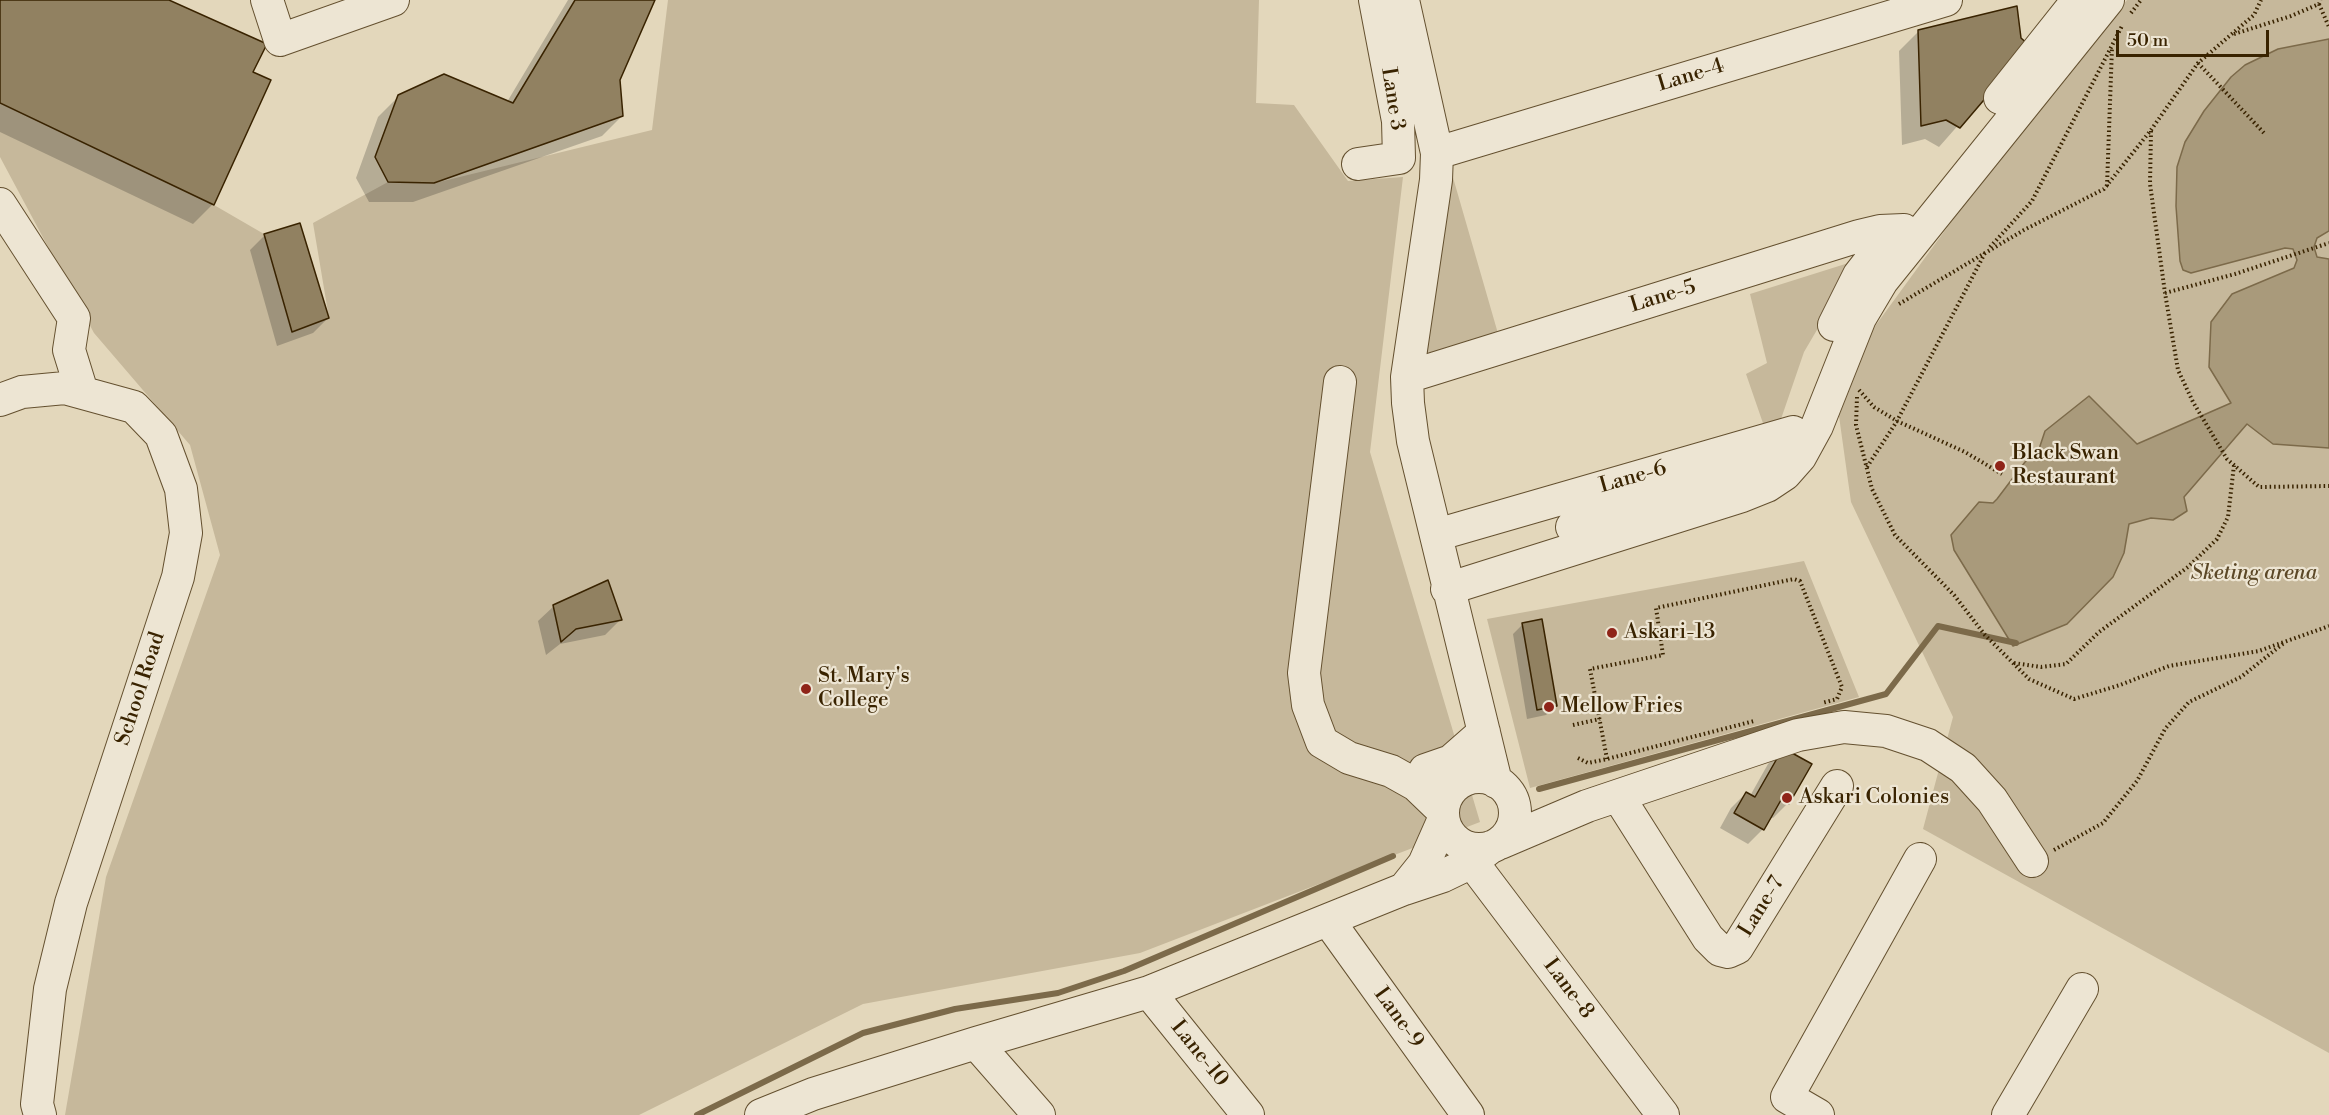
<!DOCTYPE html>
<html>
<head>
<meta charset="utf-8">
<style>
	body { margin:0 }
	#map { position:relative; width:2329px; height:1115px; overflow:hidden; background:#e3d7bb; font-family:"Libre Bodoni",serif }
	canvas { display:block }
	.scale { position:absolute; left:2116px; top:30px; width:153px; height:27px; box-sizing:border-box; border:3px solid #392300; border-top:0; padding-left:8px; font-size:18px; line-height:21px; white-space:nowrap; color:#392300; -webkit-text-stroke:4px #ede5d3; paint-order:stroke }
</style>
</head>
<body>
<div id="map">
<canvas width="2329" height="1115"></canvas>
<div class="scale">50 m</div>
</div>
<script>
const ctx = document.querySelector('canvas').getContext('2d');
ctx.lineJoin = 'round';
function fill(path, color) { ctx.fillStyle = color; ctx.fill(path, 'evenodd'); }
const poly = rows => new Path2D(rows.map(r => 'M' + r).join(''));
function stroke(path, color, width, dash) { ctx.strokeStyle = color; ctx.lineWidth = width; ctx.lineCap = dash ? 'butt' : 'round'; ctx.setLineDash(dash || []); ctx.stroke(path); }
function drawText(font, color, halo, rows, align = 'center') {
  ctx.font = font + ' "Libre Bodoni",serif'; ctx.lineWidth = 4.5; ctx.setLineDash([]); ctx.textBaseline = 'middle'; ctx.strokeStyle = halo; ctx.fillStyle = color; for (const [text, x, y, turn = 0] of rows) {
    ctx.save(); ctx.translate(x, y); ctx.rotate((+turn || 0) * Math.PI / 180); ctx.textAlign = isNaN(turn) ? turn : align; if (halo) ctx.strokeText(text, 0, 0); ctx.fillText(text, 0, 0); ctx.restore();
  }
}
fill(poly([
	[668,0,1259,0,1256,103,1294,105,1348,181,1403,177,1370,452,1480,822,1140,953,863,1004,639,1115,65,1115,106,877,220,555,190,445,94,333,0,157,0,103,214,205,264,234,293,332,329,318,313,223,388,182,435,183,652,130],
	[2127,0,2329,0,2329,1053,1923,829,1953,717,1851,502,1839,416,1873,329,1984,177],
	[1452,174,1499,337,1420,357],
	[1858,260,1804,352,1781,419,1773,428,1765,429,1746,374,1767,363,1750,294],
	[1804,561,1859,697,1530,788,1487,619]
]), '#c6b89b');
const water = poly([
	[2329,39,2329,231,2317,238,2314,247,2317,257,2329,259,2329,448,2273,444,2247,424,2184,497,2187,511,2173,520,2151,518,2129,524,2124,553,2113,577,2067,624,2013,646,1954,550,1951,535,1979,502,1993,503,1997,499,2025,462,2038,452,2045,431,2089,396,2137,444,2231,403,2209,367,2211,322,2232,294,2294,268,2297,260,2293,249,2285,248,2191,273,2183,270,2180,261,2176,206,2177,167,2185,142,2204,111,2231,77,2245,65,2278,49,2329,39]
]);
fill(water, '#a99a7b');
stroke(water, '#7c6a4a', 1.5);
fill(poly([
	[0,0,165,0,251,73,213,204,193,224,0,132],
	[568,0,654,0,618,80,622,116,602,136,413,202,369,202,356,178,378,117,399,96,507,102],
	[1919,31,2019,38,2028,46,1939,147,1925,139,1902,145,1899,51],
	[265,235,328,318,313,333,277,346,250,250],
	[554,606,620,620,605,635,560,644,546,655,538,621],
	[1523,624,1556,705,1546,715,1527,719,1513,634],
	[1783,750,1788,803,1773,818,1770,817,1763,829,1748,844,1720,828,1731,808,1746,793,1750,796,1768,764]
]), '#0003');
stroke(poly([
	[1539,789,1886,694,1938,626,2016,643],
	[697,1115,863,1033,955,1009,1058,993,1124,971,1393,856]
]), '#7c6a4a', 6);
const building = poly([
	[0,0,169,0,267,44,253,72,271,80,214,205,0,103,0,0],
	[575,0,655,0,620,80,623,116,434,183,388,182,375,157,398,95,444,74,513,103,575,0],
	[2017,6,2021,38,2030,46,1960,128,1946,120,1921,126,1918,30,2017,6],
	[300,223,329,318,292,332,264,234,300,223],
	[608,580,622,620,576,629,561,642,553,605,608,580],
	[1542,619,1557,706,1537,710,1522,623,1542,619],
	[1783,748,1812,764,1789,804,1781,800,1764,830,1734,813,1746,792,1755,797,1783,748]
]);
fill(building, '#918161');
stroke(building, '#392300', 1.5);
const minor = poly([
	[267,0,280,40,393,0],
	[1403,0,1437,153,1436,180,1407,377,1408,403,1413,441,1496,782],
	[2000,98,2078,0],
	[1437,153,1946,0],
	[1358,164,1399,158,1398,121,1375,0],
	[0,204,74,318,69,350,82,392],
	[1834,325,1859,275,1888,238],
	[1407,377,1859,236,1880,231,1904,230],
	[1340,382,1304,673,1308,705,1322,742,1349,758,1391,771,1416,785,1442,810],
	[0,400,22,392,65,388,134,407,161,435,181,489,186,533,178,577,71,903,50,989,37,1104,40,1115],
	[1572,527,1754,468,1778,453],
	[1450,531,1793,432],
	[1447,589,1742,496,1767,486,1785,474,1800,457,1817,426,1860,318,1882,281,2108,0],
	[1425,770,1451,761,1484,732],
	'1443 813a36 36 0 1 1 72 0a36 36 0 1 1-72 0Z',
	[1618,796,1708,938,1720,950,1728,952,1737,948,1837,786],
	[1500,843,1587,806,1798,735,1844,727,1886,731,1928,745,1963,768,1992,800,2032,861],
	[1472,862,1663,1115],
	[1404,889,1424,864,1443,821],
	[1328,920,1468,1115],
	[1149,992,1248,1115],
	[976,1043,1039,1115],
	[761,1115,813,1094,976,1043,1149,992,1404,889,1443,876,1472,862,1491,847],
	[1818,1115,1787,1097,1920,859],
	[2008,1115,2082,989]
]);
stroke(minor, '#64502f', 34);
stroke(poly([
	[2319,4,2329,27],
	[2131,13,2141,0],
	[2234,34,2291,16,2319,4,2321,0],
	[2198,63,2264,133],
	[2151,131,2150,184,2165,293,2178,370,2193,402,2227,459,2259,487,2329,486],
	[2107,186,2112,47],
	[1990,247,2032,201,2122,26],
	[2165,293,2235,274,2329,243],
	[1899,304,2024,230,2104,189,2151,130,2198,63,2254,15,2261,0],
	[1859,390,1874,407,1897,421,1965,452,2002,474],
	[1857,397,1856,425,1872,489,1895,535,1954,595,1985,635,2029,679,2074,699,2120,685,2169,666,2259,651,2329,626],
	[1867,467,1897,421,1985,253],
	[2014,663,2041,667,2066,664,2099,632,2188,567,2217,539,2228,517,2234,465],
	[1573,725,1600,719],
	[1578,758,1588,763,1607,759,1754,721],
	[1607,759,1590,669,1663,655,1656,608,1794,579,1800,581,1842,687,1837,699,1822,703],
	[2054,850,2103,823,2137,781,2165,729,2189,702,2241,677,2284,643]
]), '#392300', 4, [1.5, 3]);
stroke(minor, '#ede5d3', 32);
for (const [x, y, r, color] of [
	[2000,466,6,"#8f2418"],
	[1612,633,6,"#8f2418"],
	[806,689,6,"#8f2418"],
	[1549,707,6,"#8f2418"],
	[1787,798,6,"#8f2418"]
]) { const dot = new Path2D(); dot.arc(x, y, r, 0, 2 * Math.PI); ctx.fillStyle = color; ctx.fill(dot); stroke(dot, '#ede5d3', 2); }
drawText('21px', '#392300', '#ede5d3', [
	["Lane-4",1691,76,-17],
	["Lane 3",1392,99,81],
	["Lane-5",1663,297,-17],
	["Lane-6",1633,478,-16],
	["School Road",141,689,-72],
	["Lane-7",1762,907,-58],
	["Lane-8",1568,989,53],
	["Lane-9",1398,1018,54],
	["Lane-10",1199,1054,51]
]);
drawText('21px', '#392300', '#ede5d3', [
	["Black Swan",2012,454],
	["Restaurant",2012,478],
	["Askari-13",1624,633],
	["St. Mary's",818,677],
	["College",818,701],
	["Mellow Fries",1561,707],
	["Askari Colonies",1799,798]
], 'left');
drawText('italic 21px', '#5c4827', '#ede5d3', [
	["Sketing arena",2254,574]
]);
</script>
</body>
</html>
